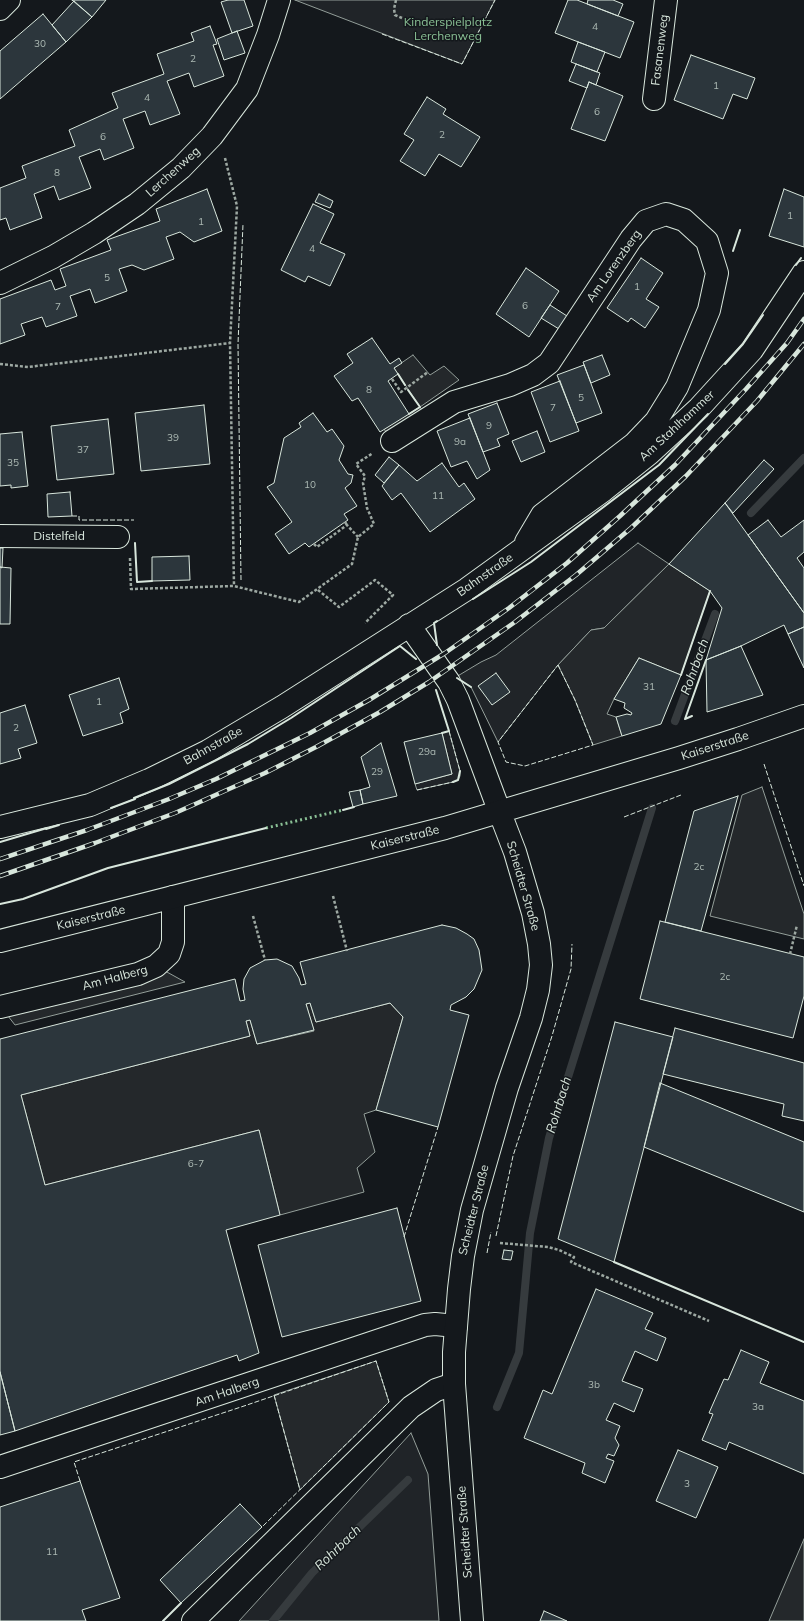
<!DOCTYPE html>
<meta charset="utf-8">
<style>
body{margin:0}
canvas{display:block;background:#14181c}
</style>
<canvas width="804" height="1621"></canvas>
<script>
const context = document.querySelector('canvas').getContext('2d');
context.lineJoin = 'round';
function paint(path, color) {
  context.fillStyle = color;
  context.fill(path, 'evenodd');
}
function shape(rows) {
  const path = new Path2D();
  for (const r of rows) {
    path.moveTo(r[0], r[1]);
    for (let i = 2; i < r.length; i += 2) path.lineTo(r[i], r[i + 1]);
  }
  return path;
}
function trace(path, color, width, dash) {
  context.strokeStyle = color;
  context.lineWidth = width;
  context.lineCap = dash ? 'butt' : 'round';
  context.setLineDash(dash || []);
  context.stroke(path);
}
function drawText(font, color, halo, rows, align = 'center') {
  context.font = font + ' Mulish,sans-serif';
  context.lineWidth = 3;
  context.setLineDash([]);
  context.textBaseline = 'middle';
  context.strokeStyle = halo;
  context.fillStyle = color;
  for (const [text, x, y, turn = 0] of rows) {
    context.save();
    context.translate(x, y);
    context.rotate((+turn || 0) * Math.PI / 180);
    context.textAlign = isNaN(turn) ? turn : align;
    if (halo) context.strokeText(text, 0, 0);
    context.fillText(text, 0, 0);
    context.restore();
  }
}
const green = shape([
 [295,0,495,0,462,64,295,0],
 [638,543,669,564,604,628,591,630,558,665,498,742,471,687,456,677,481,662,496,655,638,543],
 [449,731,460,771,460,776,458,780,453,782,417,790,415,784,452,774,442,733,449,731],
 [411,1433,428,1474,439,1621,239,1621,411,1433]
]);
paint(green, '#202428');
trace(green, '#939e99', 1);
const parking = shape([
 [413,355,430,375,444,366,459,380,420,407,428,418,392,441,384,429,420,407,394,368,413,355],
 [669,564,710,591,681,675,639,658,614,699,607,714,616,717,622,736,593,745,575,700,558,665,591,630,604,628,669,564],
 [762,787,804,914,804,939,710,916,742,795,762,787],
 [156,966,185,982,15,1025,1,1007,156,966],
 [310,1003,316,1022,390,1003,403,1017,376,1110,364,1114,375,1152,357,1168,364,1192,280,1215,259,1130,45,1185,21,1095,250,1036,246,1021,250,1020,257,1044,314,1031,306,1004,310,1003],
 [376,1361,389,1402,300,1490,274,1395,376,1361],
 [804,1539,804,1621,769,1621,804,1539]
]);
paint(parking, '#24282b');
trace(parking, '#939e99', 1);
trace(shape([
 [751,513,804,458],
 [675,721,715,614],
 [497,1407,519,1353,530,1233,549,1138,652,808],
 [273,1621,312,1573,408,1480]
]), '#363b3e', 8);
const building = shape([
 [72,0,106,0,92,17,72,0],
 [228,0,244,0,253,26,232,33,221,2,228,0],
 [568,0,577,0,634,22,620,58,555,33,568,0],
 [588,0,613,0,623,4,618,16,587,4,588,0],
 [74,1,92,17,66,42,52,25,74,1],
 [43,14,66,42,0,99,0,51,43,14],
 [210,26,217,44,213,45,224,76,194,87,189,73,167,81,180,114,150,125,145,111,123,119,134,148,104,160,100,149,79,157,91,188,59,200,54,186,34,194,42,218,10,230,6,218,0,220,0,188,26,178,22,166,75,146,69,130,118,108,112,93,164,74,157,54,194,41,191,33,210,26],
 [237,31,245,53,224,60,217,39,237,31],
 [578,42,605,52,597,72,571,62,578,42],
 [691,55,755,78,747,99,733,94,723,119,674,100,691,55],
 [576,64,600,73,596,85,589,82,587,88,569,81,576,64],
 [589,82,623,96,605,141,571,129,589,82],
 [427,97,446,109,443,114,480,137,461,167,439,154,425,176,400,161,414,140,404,134,427,97],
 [207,189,222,231,194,242,180,232,166,237,174,259,144,270,132,265,119,269,127,291,95,303,90,289,70,296,77,316,46,327,42,317,21,324,25,335,0,344,0,299,51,280,55,290,66,286,60,269,111,250,107,240,160,221,156,209,207,189],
 [784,189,804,197,804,247,769,236,784,189],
 [319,194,333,201,330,208,315,202,319,194],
 [313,204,334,214,320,243,345,254,330,286,308,276,305,282,281,270,313,204],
 [641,258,663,273,646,299,659,307,645,328,631,318,628,322,607,308,641,258],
 [526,268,559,291,529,337,496,314,526,268],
 [550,305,567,316,559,329,541,318,550,305],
 [372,338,390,364,399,358,402,363,394,368,398,374,388,381,409,414,380,432,358,398,352,401,334,376,353,363,347,354,372,338],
 [602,355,610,375,591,383,583,362,602,355],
 [584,365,602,413,576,423,557,375,584,365],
 [560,381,579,431,550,442,531,392,560,381],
 [497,403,509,434,497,439,500,446,483,452,468,414,497,403],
 [204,405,210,464,141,471,135,413,204,405],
 [313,413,327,432,332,429,344,446,339,460,348,474,353,475,351,483,345,488,357,506,344,514,348,520,345,522,309,547,305,543,289,554,275,534,292,522,267,487,274,483,284,438,301,427,299,423,313,413],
 [470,418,490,470,477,479,467,461,451,467,437,431,470,418],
 [108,419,114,474,57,480,51,426,108,419],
 [537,431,545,452,521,462,512,441,537,431],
 [22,432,28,486,11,488,11,485,0,486,0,434,22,432],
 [389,457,399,465,384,483,375,475,389,457],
 [764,460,774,469,733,513,725,503,764,460],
 [442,463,459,487,464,483,475,499,430,532,401,493,392,500,382,486,399,465,417,481,442,463],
 [70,492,72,516,48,517,47,494,70,492],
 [725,503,804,613,804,627,788,634,784,625,741,646,706,660,722,608,710,591,669,564,725,503],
 [768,520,781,537,804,520,804,552,797,558,804,568,804,613,748,535,768,520],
 [0,548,3,548,2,568,0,567,0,548],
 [189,556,190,580,152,581,152,557,189,556],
 [0,567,11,568,10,624,0,624,0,567],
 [804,627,804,668,788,634,804,627],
 [741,646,763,695,707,712,706,660,741,646],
 [639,658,681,675,661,724,622,736,616,717,627,714,631,715,632,713,624,708,625,703,614,699,639,658],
 [496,673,510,692,492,705,478,686,496,673],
 [119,678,129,709,120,713,123,723,83,736,69,695,119,678],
 [25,705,37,743,18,749,21,758,0,764,0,713,25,705],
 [442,733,452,774,415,784,404,742,442,733],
 [381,743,397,796,363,804,360,790,370,787,361,757,381,743],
 [360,790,363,804,353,807,349,792,360,790],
 [738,796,701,931,665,922,694,811,738,796],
 [660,921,804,957,804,996,793,1038,640,999,660,921],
 [442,925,456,928,467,934,474,939,479,950,482,970,474,989,466,997,451,1005,450,1010,469,1015,438,1127,376,1110,403,1017,390,1003,316,1022,310,1003,306,1004,314,1030,257,1044,250,1020,246,1021,250,1036,21,1095,45,1185,259,1130,280,1215,226,1230,259,1353,239,1361,237,1355,15,1431,0,1372,0,1039,235,979,240,1001,245,1000,243,989,244,979,250,968,265,960,277,959,292,966,299,978,301,985,306,984,300,962,442,925],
 [615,1022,673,1037,614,1262,558,1239,615,1022],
 [675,1028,804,1063,804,1121,782,1116,784,1104,663,1074,675,1028],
 [660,1083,804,1142,804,1212,644,1147,660,1083],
 [397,1208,421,1301,282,1337,258,1245,397,1208],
 [504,1250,513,1251,511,1260,502,1259,504,1250],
 [596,1289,653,1313,645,1329,666,1338,657,1361,635,1351,622,1381,643,1389,634,1412,614,1403,606,1420,620,1426,615,1438,619,1445,614,1456,608,1454,606,1458,614,1461,605,1483,582,1473,585,1463,524,1438,543,1390,552,1394,596,1289],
 [741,1350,769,1362,760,1383,804,1401,804,1474,729,1442,726,1450,702,1440,713,1414,709,1413,724,1379,728,1380,741,1350],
 [0,1372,15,1431,0,1435,0,1372],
 [678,1450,718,1467,696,1518,656,1501,678,1450],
 [80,1481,120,1598,82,1610,86,1621,0,1621,0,1507,80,1481],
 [240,1504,262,1527,181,1603,160,1580,240,1504],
 [544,1611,567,1621,540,1621,544,1611]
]);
paint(building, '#2c363c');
trace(building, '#d8e6dc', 1);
const minor = shape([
 [0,9,9,0],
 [654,99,666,0],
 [0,283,53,257,94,233,137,204,181,168,212,136,247,89,268,35,279,0],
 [392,441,454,402,510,385,533,375,549,363,631,239,646,221,666,214,684,220,707,241,717,273,709,310,677,387,656,421,634,444,542,515,526,542],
 [0,536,118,537],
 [409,625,449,682,458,700,500,813],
 [0,827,90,805,149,780,208,751,282,707,467,589,604,490,649,454,699,408,752,350,804,272],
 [0,1007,138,974,156,966,169,954,173,942,173,897],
 [0,1467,425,1325,435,1324,456,1326],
 [193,1621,411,1407,436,1390,454,1384]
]);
const major = shape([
 [0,941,445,828,679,758,738,739,804,716],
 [472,1621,454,1384,454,1352,459,1289,463,1256,472,1210,507,1088,531,1018,538,990,541,965,539,944,533,913,515,852,500,813]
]);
trace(minor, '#d8e6dc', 24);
trace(major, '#d8e6dc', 24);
trace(shape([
 [396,0,394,9,395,15,402,18],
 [225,158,237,206,230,343,234,586],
 [0,364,28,367,230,343],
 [392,379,401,392,428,372],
 [345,522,347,525],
 [314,544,317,547,347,525,358,537],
 [130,558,131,589,234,586,299,602,352,564,358,537,374,524,367,508,363,483,365,476,356,464,373,453],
 [318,590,339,607,375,580,393,595,365,623],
 [333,896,347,951],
 [253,916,265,960],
 [790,954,797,925],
 [500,1243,548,1247,559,1250,574,1257,571,1262,709,1321]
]), '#9da8a2', 2.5, [3, 2]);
trace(minor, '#14181c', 22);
trace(major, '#14181c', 22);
const rail = shape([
 [0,859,87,830,169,799,216,779,310,733,369,700,445,653,509,608,567,563,620,516,675,465,746,389,787,343,804,319],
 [0,876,95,843,175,813,265,773,316,747,380,712,429,682,515,622,576,575,631,528,686,476,757,401,804,344]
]);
trace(rail, '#d8e6dc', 4.5);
trace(rail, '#14181c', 3, [9]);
trace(shape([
 [266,828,343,810]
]), '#8ac095', 3, [2, 3]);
trace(shape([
 [382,34,462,64,495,0],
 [72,516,79,516,79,520,134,520],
 [241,580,238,344,243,224],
 [558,665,575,700,593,745,525,766,506,762,498,742,558,665],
 [449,731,460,771],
 [764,764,804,886],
 [417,790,453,782],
 [624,817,681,795],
 [496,1236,513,1156,552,1036,571,969,572,944],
 [404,1237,438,1127],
 [487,1253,491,1232],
 [274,1395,300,1490],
 [80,1481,74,1462,244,1406,376,1361,389,1402,262,1527]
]), '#d8e6dc', 1, [5, 2]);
trace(shape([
 [733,251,740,230],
 [796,265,801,258],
 [725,364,743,344,763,315],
 [398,374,405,385],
 [408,390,420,407,409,414],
 [135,543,137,582,152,581],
 [473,599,531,562,659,465,708,414],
 [437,645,434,623,437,621],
 [681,675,710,591],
 [457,678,471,687],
 [436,690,449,731,442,733],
 [692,716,685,719,706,660],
 [453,782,458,780,460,771],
 [134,798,169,784,248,744,291,718,400,646,416,659],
 [111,808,135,799],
 [343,810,354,807],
 [46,829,59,825],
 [0,842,47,828],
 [0,904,23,899,108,868,266,828],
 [614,1262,804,1342],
 [163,1621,181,1603]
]), '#d8e6dc', 2);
drawText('10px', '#adbab4', null, [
 ["4",595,27],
 ["30",40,44],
 ["2",193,59],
 ["1",716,86],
 ["4",147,98],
 ["6",597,112],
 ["2",442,135],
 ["6",103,137],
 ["8",57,173],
 ["1",790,216],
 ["1",201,222],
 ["4",312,249],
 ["5",107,278],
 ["1",637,287],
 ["6",525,306],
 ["7",58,307],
 ["8",369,390],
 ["5",581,398],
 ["7",553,408],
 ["9",489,426],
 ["39",173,438],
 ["9a",460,442],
 ["37",83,450],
 ["35",13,463],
 ["10",310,485],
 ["11",438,496],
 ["31",649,687],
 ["1",99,702],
 ["2",16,728],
 ["29a",427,752],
 ["29",377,772],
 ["2c",699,867],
 ["2c",725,977],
 ["6-7",196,1164],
 ["3b",594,1385],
 ["3a",758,1407],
 ["3",687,1484],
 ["11",52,1552]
]);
drawText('12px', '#8ac095', '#14181c', [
 ["Kinderspielplatz",448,22],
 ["Lerchenweg",448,36]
]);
drawText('12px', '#d8e6dc', '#14181c', [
 ["Fasanenweg",660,50,-83],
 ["Lerchenweg",173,172,-42],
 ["Am Lorenzberg",614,266,-55],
 ["Am Stahlhammer",677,426,-43],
 ["Distelfeld",59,536],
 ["Bahnstraße",485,575,-35],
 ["Bahnstraße",213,746,-29],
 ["Kaiserstraße",715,746,-18],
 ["Kaiserstraße",405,838,-14],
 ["Scheidter Straße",523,886,74],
 ["Kaiserstraße",91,918,-14],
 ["Am Halberg",115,978,-15],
 ["Scheidter Straße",474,1210,-76],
 ["Am Halberg",227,1392,-19],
 ["Scheidter Straße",465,1532,-94]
]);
drawText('italic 13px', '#d8e6dc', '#14181c', [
 ["Rohrbach",695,667,-70],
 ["Rohrbach",559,1105,-73],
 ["Rohrbach",338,1548,-44]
]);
</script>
